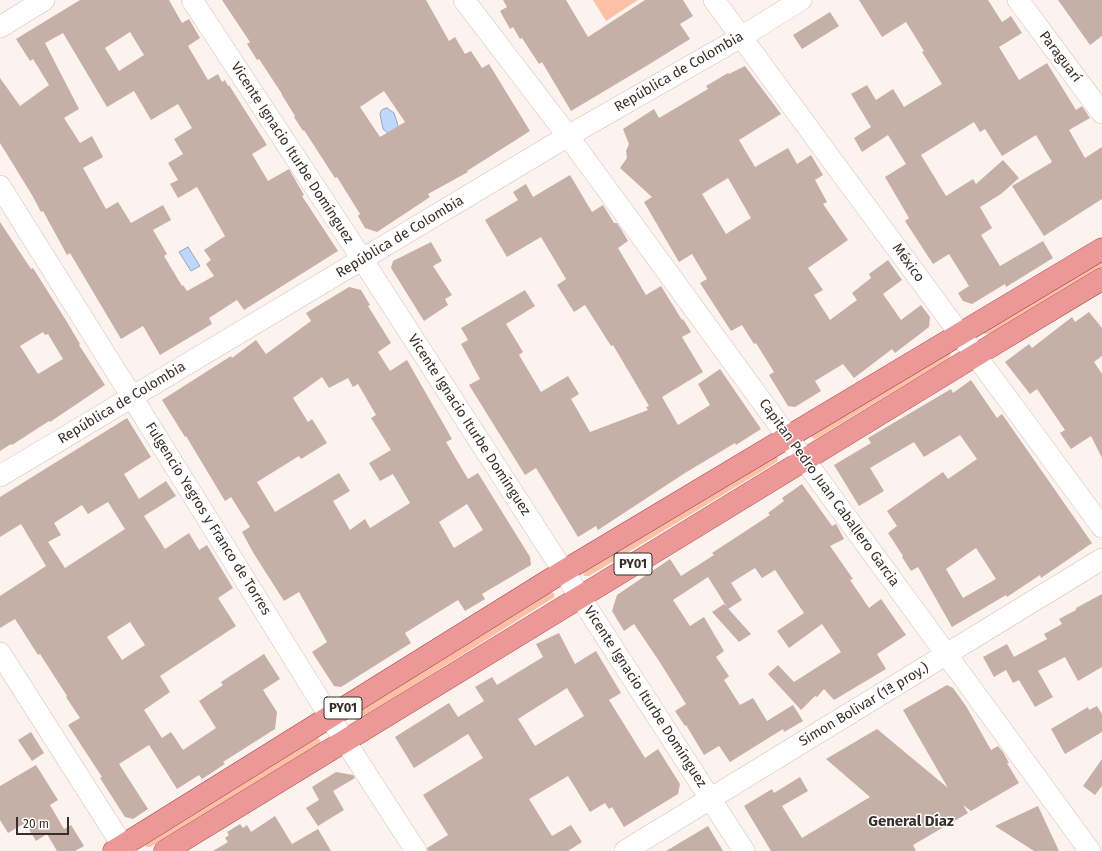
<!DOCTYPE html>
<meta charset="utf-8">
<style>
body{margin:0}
#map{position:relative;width:1102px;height:851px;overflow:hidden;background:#fcf2ee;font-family:"Fira Sans",sans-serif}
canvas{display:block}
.scale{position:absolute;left:16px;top:817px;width:53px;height:18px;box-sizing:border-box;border:2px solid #382f2b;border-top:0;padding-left:5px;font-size:12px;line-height:14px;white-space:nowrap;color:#382f2b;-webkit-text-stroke:3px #fff;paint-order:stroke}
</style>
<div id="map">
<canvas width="1102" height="851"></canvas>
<div class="scale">20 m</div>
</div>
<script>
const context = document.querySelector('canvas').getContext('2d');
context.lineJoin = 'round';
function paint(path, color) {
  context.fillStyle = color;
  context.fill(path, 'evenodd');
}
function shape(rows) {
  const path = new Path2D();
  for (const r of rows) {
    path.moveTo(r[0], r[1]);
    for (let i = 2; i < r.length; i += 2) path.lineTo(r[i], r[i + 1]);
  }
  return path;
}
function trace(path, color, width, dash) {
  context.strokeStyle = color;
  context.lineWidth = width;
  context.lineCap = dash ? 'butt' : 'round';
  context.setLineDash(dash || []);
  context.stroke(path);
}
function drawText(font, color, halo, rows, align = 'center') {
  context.font = font + ' "Fira Sans",sans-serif';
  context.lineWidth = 3;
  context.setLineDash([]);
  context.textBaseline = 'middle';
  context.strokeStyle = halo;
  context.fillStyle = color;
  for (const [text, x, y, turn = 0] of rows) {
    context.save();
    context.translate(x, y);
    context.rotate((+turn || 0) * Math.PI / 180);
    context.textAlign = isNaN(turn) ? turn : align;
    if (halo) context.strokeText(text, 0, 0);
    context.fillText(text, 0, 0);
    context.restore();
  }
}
paint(shape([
 [593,0,638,0,606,21],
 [1102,258,1102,267,989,334,985,334,983,332],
 [947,352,951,354,949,358,817,438,814,439,811,436],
 [777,456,778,458,777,462,589,576,584,576,583,572,585,570],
 [549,592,554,593,554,597,553,598,358,720,354,720,353,716,355,714],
 [317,738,321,741,318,745,150,847,146,847,145,843]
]), '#fdc0a7');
const water = shape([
 [387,108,394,113,398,125,397,130,389,134,383,129,380,114,381,111,383,109,387,108],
 [188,247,200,266,191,271,179,252,188,247]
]);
paint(water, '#bfd6fd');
trace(water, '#96a4be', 1);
paint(shape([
 [80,0,169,0,182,23,189,19,200,38,188,46,208,80,218,74,222,82,225,80,228,86,229,85,267,145,252,154,268,181,289,169,304,195,302,196,338,251,244,310,237,300,209,318,212,324,160,355,143,326,121,339,70,253,67,255,43,211,41,212,32,195,0,143,0,78,20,106,49,85,33,59,30,61,16,39],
 [130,32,144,55,119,71,105,48],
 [63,33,107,107,134,91,151,120,178,104,192,128,174,139,183,154,168,163,178,180,170,184,178,198,197,187,225,236,204,250,211,260,206,264,214,276,187,291,183,285,182,286,164,256,167,254,153,230,171,220,163,205,131,223,118,202,106,209,83,168,103,157,92,136,80,143,64,118,79,109,45,43],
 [222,0,426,0,449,41,455,37,465,54,471,51,482,68,489,64,530,131,467,171,468,172,428,194,430,197,377,232,365,228,358,216,360,214,337,177,335,178,304,130,303,131,294,117,295,116,282,95,282,94,259,59,257,60,247,44,250,42],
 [384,91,405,122,380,137,360,107],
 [503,0,566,0,588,37,645,0,683,0,693,16,680,24,690,39,648,65,571,111,542,62,539,64,522,38,520,39,513,27,510,29,500,11,507,7],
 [859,0,988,0,1002,22,1011,16,1022,33,999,47,1019,80,1047,63,1076,110,1082,106,1090,118,1069,130,1085,158,1102,147,1102,199,1044,236,1012,186,1052,162,1036,135,1002,156,985,129,980,132,974,122,921,155,946,196,973,179,976,184,1003,160,1019,178,1001,194,980,207,992,228,981,235,1000,266,1043,241,1053,258,1006,287,1005,284,972,304,963,301,958,293,969,286,949,254,933,264,905,221,909,218,885,177,906,164,888,135,862,152,854,138,871,127,851,94,867,85,876,100,893,89,904,107,942,84,922,52,924,51,906,22,882,37],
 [1058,0,1102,0,1102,36,1090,45],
 [830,12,839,26,802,49,793,35],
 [745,66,781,114,739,140,755,167,788,148,797,164,811,155,823,175,815,180,827,202,823,204,848,240,808,268,823,290,814,295,830,320,857,300,852,293,871,278,869,274,888,260,902,280,883,294,901,320,921,305,930,317,929,327,895,353,892,349,854,378,843,364,815,381,821,391,795,407,788,406,769,375,774,372,756,343,754,344,742,325,731,331,700,283,707,279,692,254,679,262,644,202,652,197,620,168,627,158,626,151,629,144,623,129,654,109,659,118,708,89,706,86,728,73,729,74],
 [728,178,751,218,726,234,702,194],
 [570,175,592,212,603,205,614,223,617,223,621,229,628,241,618,248,646,295,661,286,682,320,683,319,691,332,682,337,703,372,662,397,678,425,710,405,698,384,720,369,761,429,736,445,735,443,685,473,598,530,596,526,578,537,536,468,525,475,469,385,480,379,461,344,468,340,461,328,525,290,535,306,506,324,523,352,519,355,541,392,568,376,579,394,571,399,590,432,648,410,646,407,649,406,613,345,611,346,585,305,574,312,557,285,566,279,541,237,507,257,485,220,518,200,513,192,526,184,533,197],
 [0,222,31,269,33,268,67,322,80,344,79,345,105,385,50,422,49,421,12,445,11,444,0,451],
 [43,332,45,335,48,334,63,359,38,374,20,346],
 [431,242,442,261,433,266,452,295,445,299,448,305,424,321,391,268,393,261],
 [349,287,361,290,370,305,368,306,391,343,378,352,390,371,407,360,452,439,446,442,468,479,478,473,530,557,531,565,482,594,485,599,465,611,458,600,405,633,411,643,341,687,334,686,312,652,327,642,299,592,284,601,254,554,242,532,250,527,231,497,225,501,186,436,185,437,162,400,231,356,232,358,256,340,266,354,311,321,306,313],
 [322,377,329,388,348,378,353,387,358,384,376,415,371,418,391,450,369,463,380,481,393,474,410,503,370,528,365,519,350,530,333,501,350,491,339,473,275,512,257,482,299,456,301,459,327,443,312,419,308,422,293,398],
 [467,504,483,530,454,548,439,522],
 [1089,312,1102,328,1102,356,1094,362,1102,374,1102,458,1091,436,1071,449,1060,433,1065,430,1037,389,1030,394,1005,362,1029,344,1032,348,1072,317,1075,322],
 [971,380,997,418,1002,414,1092,543,1041,578,1040,575,1007,597,1006,595,952,627,918,567,911,571,902,557,903,556,888,533,897,526,887,511,943,472,948,479,977,459,960,435,924,457,914,442,870,468,884,491,859,506,834,465,871,443,868,438,951,389,953,393],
 [976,548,996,579,963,598,946,569],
 [127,418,151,457,124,474,139,499,166,481,176,496,144,516,165,549,189,533,199,550,207,545,233,588,218,598,236,626,160,676,170,692,144,710,162,738,171,732,183,750,216,728,199,701,223,685,221,682,264,654,280,679,263,690,277,712,275,729,223,762,225,764,202,779,199,775,177,789,149,745,119,764,148,809,133,819,125,817,100,778,102,777,68,725,80,718,66,697,67,696,40,654,38,655,15,619,0,628,0,596,46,566,21,524,0,537,0,497],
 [108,502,125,529,65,568,48,542,61,535,54,523,82,505,88,514],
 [130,622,145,645,122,660,107,637],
 [802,484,832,526,836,524,844,539,830,546,853,579,850,580,869,608,881,599,906,635,877,654,886,669,834,700,824,689,817,697,815,696,801,710,768,674,778,665,794,682,841,652,822,624,789,648,777,631,804,613,775,570,762,578,755,568,731,583,742,600,728,609,708,577,673,600,690,626,704,617,724,651,716,657,729,676,724,680,740,705,753,698,767,721,793,705,803,721,784,732,783,729,730,762,719,746,704,755,686,725,685,726,675,711,686,704,659,661,634,624,624,631,612,611,617,595,670,559,681,576,714,555,712,553,770,515,768,513,784,501,782,498],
 [1102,594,1102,667,1078,681,1065,657,1038,671,1053,697,1035,707,1019,680,1013,683,1006,670,994,677,983,657,1007,644,1014,657,1047,639,1044,634,1062,624,1059,619,1076,610,1076,608],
 [724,604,751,634,739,642,712,612],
 [559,633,575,664,596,651,621,693,609,700,645,758,658,749,680,784,678,794,624,827,612,807,609,809,605,803,590,812,568,776,529,799,552,836,571,825,582,842,568,851,428,851,427,848,448,835,423,795,483,758,468,734,414,768,395,737,449,703,458,717,484,701,475,687,492,677,497,685,543,657,536,644],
 [567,688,584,716,535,746,518,719],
 [947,685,953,688,966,706,991,750,998,746,1003,752,1009,763,1007,763,1019,783,971,811,963,805,968,813,913,845,916,851,771,851,744,806,772,789,774,793,800,777,808,791,782,806,802,838,870,797,826,759,877,729,948,788,903,710],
 [1097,706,1102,714,1102,732,1065,754,1051,729,1088,707,1089,710],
 [31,732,44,753,32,761,18,740],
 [1102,759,1102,786,1095,795,1083,786],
 [36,765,58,800,50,805,64,829,71,825,84,846,75,851,57,851,47,834,36,841,25,823,8,833,0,820,0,786],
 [336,772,353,775,355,778,333,791,344,810,318,826,306,808,319,800,312,787],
 [1038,806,1059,851,1034,851,995,826],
 [275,816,292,844,318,829,331,851,213,851,228,842,225,838,229,835,227,832,240,824,243,828,247,825,251,832],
 [708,826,723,851,666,851]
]), '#c6afa6');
const street = shape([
 [192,0,362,259,744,851],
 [464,0,568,136,1090,851],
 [714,0,1102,527],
 [1018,0,1102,113],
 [0,27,44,0],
 [0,186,132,397,338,730,416,851],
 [0,476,568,136,741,37,801,0],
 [0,653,126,851],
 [625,851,1102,559]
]);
const primary = shape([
 [114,851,564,571,1102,249],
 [165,851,976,355,1102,279]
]);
trace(street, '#d7bfb6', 22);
trace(primary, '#a54645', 23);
trace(street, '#fff', 21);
trace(primary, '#ec9798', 22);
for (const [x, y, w] of [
 [633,564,38],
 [343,708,38]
]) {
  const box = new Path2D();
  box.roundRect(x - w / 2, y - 11, w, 22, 3);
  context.fillStyle = '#fff';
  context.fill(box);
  trace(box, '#382f2b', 1);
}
drawText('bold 13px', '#382f2b', null, [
 ["PY01",633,564],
 ["PY01",343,708]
]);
drawText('14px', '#382f2b', '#fff', [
 ["Paraguarí",1060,57,53],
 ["República de Colombia",679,72,-30],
 ["Vicente Ignacio Iturbe Domínguez",292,153,57],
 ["República de Colombia",400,237,-31],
 ["México",908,263,54],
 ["República de Colombia",122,403,-31],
 ["Vicente Ignacio Iturbe Domínguez",469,425,57],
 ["Capitan Pedro Juan Caballero Garcia",829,493,54],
 ["Fulgencio Yegros y Franco de Torres",208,519,58],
 ["Vicente Ignacio Iturbe Domínguez",645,697,57],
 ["Simon Bolivar (1ª proy.)",864,705,-31]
]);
drawText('bold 15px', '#382f2b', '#fff', [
 ["General Díaz",911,822]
]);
</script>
